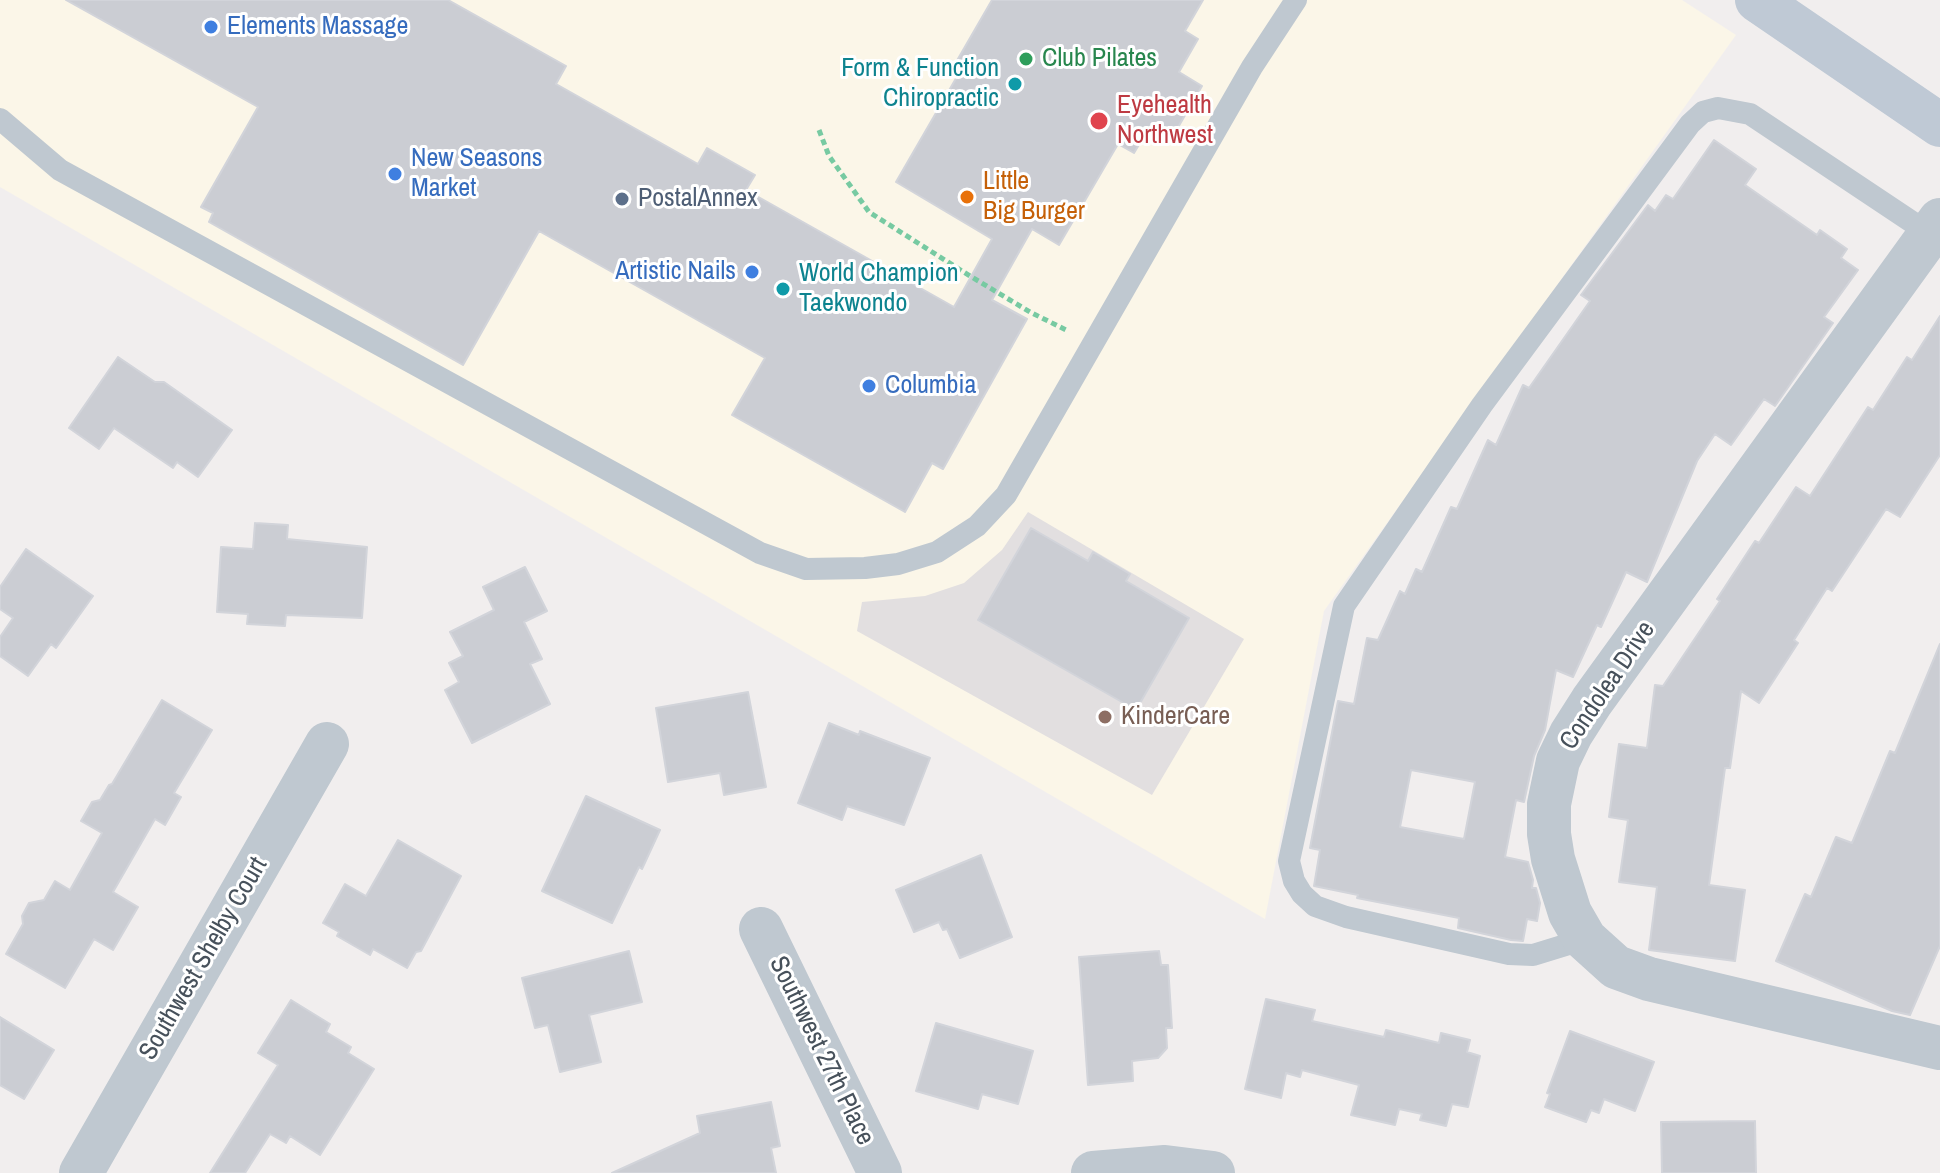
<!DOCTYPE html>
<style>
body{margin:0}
canvas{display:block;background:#f1eeee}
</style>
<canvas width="1940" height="1173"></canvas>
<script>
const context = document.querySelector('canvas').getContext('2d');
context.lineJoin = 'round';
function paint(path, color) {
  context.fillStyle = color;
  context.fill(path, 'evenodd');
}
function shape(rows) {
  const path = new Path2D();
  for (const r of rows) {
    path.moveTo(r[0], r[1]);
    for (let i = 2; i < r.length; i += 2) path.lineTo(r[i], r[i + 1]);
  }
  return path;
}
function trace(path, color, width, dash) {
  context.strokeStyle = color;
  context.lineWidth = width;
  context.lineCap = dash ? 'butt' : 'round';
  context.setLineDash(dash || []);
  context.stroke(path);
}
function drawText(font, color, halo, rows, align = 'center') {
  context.font = font + ' "Archivo Narrow",sans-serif';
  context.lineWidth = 6;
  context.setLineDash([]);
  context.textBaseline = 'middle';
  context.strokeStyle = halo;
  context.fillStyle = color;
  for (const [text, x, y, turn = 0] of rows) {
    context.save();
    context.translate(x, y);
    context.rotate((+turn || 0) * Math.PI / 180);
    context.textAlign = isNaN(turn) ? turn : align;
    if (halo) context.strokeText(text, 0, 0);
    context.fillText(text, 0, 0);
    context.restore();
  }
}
paint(shape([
 [0,0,1682,0,1736,35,1324,611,1265,919,0,187]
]), '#fbf6e8');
paint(shape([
 [1028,512,1244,639,1152,795,857,631,862,602,925,596,964,583,1002,550]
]), '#e2dfe0');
const building = shape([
 [66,0,448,0,566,66,556,84,698,164,707,148,755,175,746,190,954,307,992,239,896,182,962,68,955,64,992,0,1203,0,1185,31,1198,39,1179,72,1202,86,1173,136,1152,123,1134,153,1118,144,1059,245,1032,229,992,300,1027,319,943,469,932,463,905,512,732,415,765,358,539,231,463,365,209,222,213,213,201,207,258,107,66,0],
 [1714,140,1756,169,1745,185,1817,235,1820,230,1847,249,1841,258,1858,270,1824,317,1833,323,1775,406,1764,399,1731,445,1715,434,1697,461,1647,582,1626,572,1601,627,1597,625,1573,677,1556,670,1545,730,1534,756,1524,802,1516,800,1505,857,1528,862,1533,880,1532,888,1536,888,1540,903,1537,921,1527,919,1523,941,1511,940,1458,928,1459,918,1357,898,1358,895,1314,886,1320,850,1310,848,1338,701,1354,704,1367,638,1378,640,1400,591,1405,594,1416,569,1422,572,1451,507,1457,509,1488,440,1496,445,1523,385,1529,388,1590,301,1581,295,1648,205,1655,211,1666,195,1673,199,1714,140],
 [1411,770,1475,782,1464,839,1400,827,1411,770],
 [1940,316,1940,455,1900,517,1886,509,1832,591,1827,588,1794,640,1798,643,1759,703,1741,691,1730,768,1725,768,1709,885,1745,890,1735,961,1649,950,1657,887,1619,882,1628,820,1609,817,1619,744,1647,748,1655,685,1663,686,1720,601,1717,599,1755,541,1759,543,1796,487,1810,496,1868,407,1873,410,1907,357,1912,360,1940,316],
 [118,357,155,382,164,382,232,430,198,477,177,462,173,468,114,428,99,449,69,428,118,357],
 [255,523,288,525,287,539,367,547,362,618,286,615,285,626,247,624,248,614,217,612,221,547,253,549,255,523],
 [1031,528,1088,561,1093,552,1130,574,1126,581,1189,618,1136,710,978,620,1031,528],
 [26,549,93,596,56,648,51,644,28,676,0,656,0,637,13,618,0,609,0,587,26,549],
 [525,567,547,611,524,622,542,659,530,664,550,704,472,743,445,690,459,682,449,663,463,656,450,632,494,610,483,587,525,567],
 [1940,644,1940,946,1910,1015,1892,1011,1776,961,1805,894,1811,897,1836,837,1852,843,1890,751,1895,753,1940,644],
 [748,692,766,787,724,795,720,773,668,782,656,708,748,692],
 [162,700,212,730,174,793,181,797,165,825,155,819,113,892,138,907,113,950,94,939,65,988,6,954,23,924,22,916,29,903,44,900,55,881,70,890,102,833,81,821,92,802,100,800,109,785,112,784,162,700],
 [829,723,859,735,860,731,930,758,904,825,847,806,842,820,798,803,829,723],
 [586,796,660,830,642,869,639,867,612,923,542,891,586,796],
 [398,840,461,876,421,951,416,952,407,968,373,949,370,955,337,936,339,932,323,923,345,884,366,896,398,840],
 [981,855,1012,937,960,958,947,929,943,930,939,922,914,932,896,890,981,855],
 [629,951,642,1002,589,1015,601,1062,560,1072,548,1025,535,1028,522,978,629,951],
 [1159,951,1161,965,1168,965,1172,1028,1166,1028,1167,1048,1158,1058,1132,1061,1133,1081,1088,1085,1079,957,1159,951],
 [1266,999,1315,1010,1312,1021,1384,1037,1386,1030,1439,1043,1441,1033,1470,1040,1467,1052,1480,1056,1468,1107,1452,1104,1446,1126,1420,1120,1422,1114,1399,1109,1395,1125,1351,1115,1359,1085,1302,1070,1300,1077,1286,1073,1281,1098,1245,1089,1266,999],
 [291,1000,330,1024,326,1032,351,1047,348,1053,374,1069,320,1155,290,1136,286,1143,270,1134,245,1173,210,1173,278,1065,258,1053,291,1000],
 [0,1017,54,1050,24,1099,0,1085,0,1017],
 [936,1023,1033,1051,1018,1104,982,1094,978,1109,916,1091,936,1023],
 [1570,1031,1654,1062,1635,1111,1604,1099,1599,1113,1591,1110,1586,1122,1545,1107,1550,1094,1547,1093,1570,1031],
 [771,1102,780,1146,771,1148,776,1173,612,1173,700,1133,697,1116,771,1102],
 [1755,1121,1756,1173,1662,1173,1661,1122,1755,1121]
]);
paint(building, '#cbcdd3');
trace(building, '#d2d4da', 2);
trace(shape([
 [819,130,829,156,869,212,970,276,1030,312,1068,331]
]), '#77caa2', 5, [6, 4]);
trace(shape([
 [0,119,60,170,760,553,806,569,865,568,898,564,937,552,977,526,1006,495,1252,67,1296,0],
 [1585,939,1533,955,1509,954,1346,917,1315,906,1302,894,1294,881,1289,861,1344,606,1482,405,1690,124,1703,112,1718,108,1750,114,1930,234]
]), '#bfc8d0', 22);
trace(shape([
 [1940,220,1592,701,1571,734,1558,761,1549,804,1549,834,1553,859,1570,913,1585,939,1616,967,1649,979,1940,1048],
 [761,929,880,1173],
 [81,1173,327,744],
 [1093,1173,1165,1167,1213,1173]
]), '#bfc8d0', 44);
trace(shape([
 [1757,0,1940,125]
]), '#bfc9d5', 44);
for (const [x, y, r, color] of [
 [211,27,8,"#3f7fe0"],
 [1026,59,8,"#2e9e5b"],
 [1015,84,8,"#0f9aa8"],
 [1099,121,10,"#e0444e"],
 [395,174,8,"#3f7fe0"],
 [967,197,8,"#e8710a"],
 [622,199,8,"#5c6f8a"],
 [752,272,8,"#3f7fe0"],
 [783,289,8,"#0f9aa8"],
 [869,386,8,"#3f7fe0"],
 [1105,717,8,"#8d6e63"]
]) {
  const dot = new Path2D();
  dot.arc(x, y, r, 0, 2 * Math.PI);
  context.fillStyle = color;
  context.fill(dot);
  trace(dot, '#fff', 3);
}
drawText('26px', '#366cbe', '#fff', [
 ["Elements Massage",227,27],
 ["New Seasons",411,159],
 ["Market",411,189],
 ["Artistic Nails",736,272,"right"],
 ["Columbia",885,386]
], 'left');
drawText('26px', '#27864d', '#fff', [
 ["Club Pilates",1042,59]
], 'left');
drawText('26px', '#0d838f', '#fff', [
 ["Form & Function",999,69],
 ["Chiropractic",999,99],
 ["World Champion",799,274,"left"],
 ["Taekwondo",799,304,"left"]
], 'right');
drawText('26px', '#be3a42', '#fff', [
 ["Eyehealth",1117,106],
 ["Northwest",1117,136]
], 'left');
drawText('26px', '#c56008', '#fff', [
 ["Little",983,182],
 ["Big Burger",983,212]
], 'left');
drawText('26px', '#4e5e75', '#fff', [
 ["PostalAnnex",638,199]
], 'left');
drawText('26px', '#47515b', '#fff', [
 ["Condolea Drive",1608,686,-56],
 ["Southwest Shelby Court",204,959,-60],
 ["Southwest 27th Place",821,1051,64]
]);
drawText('26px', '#785e54', '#fff', [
 ["KinderCare",1121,717]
], 'left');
</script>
